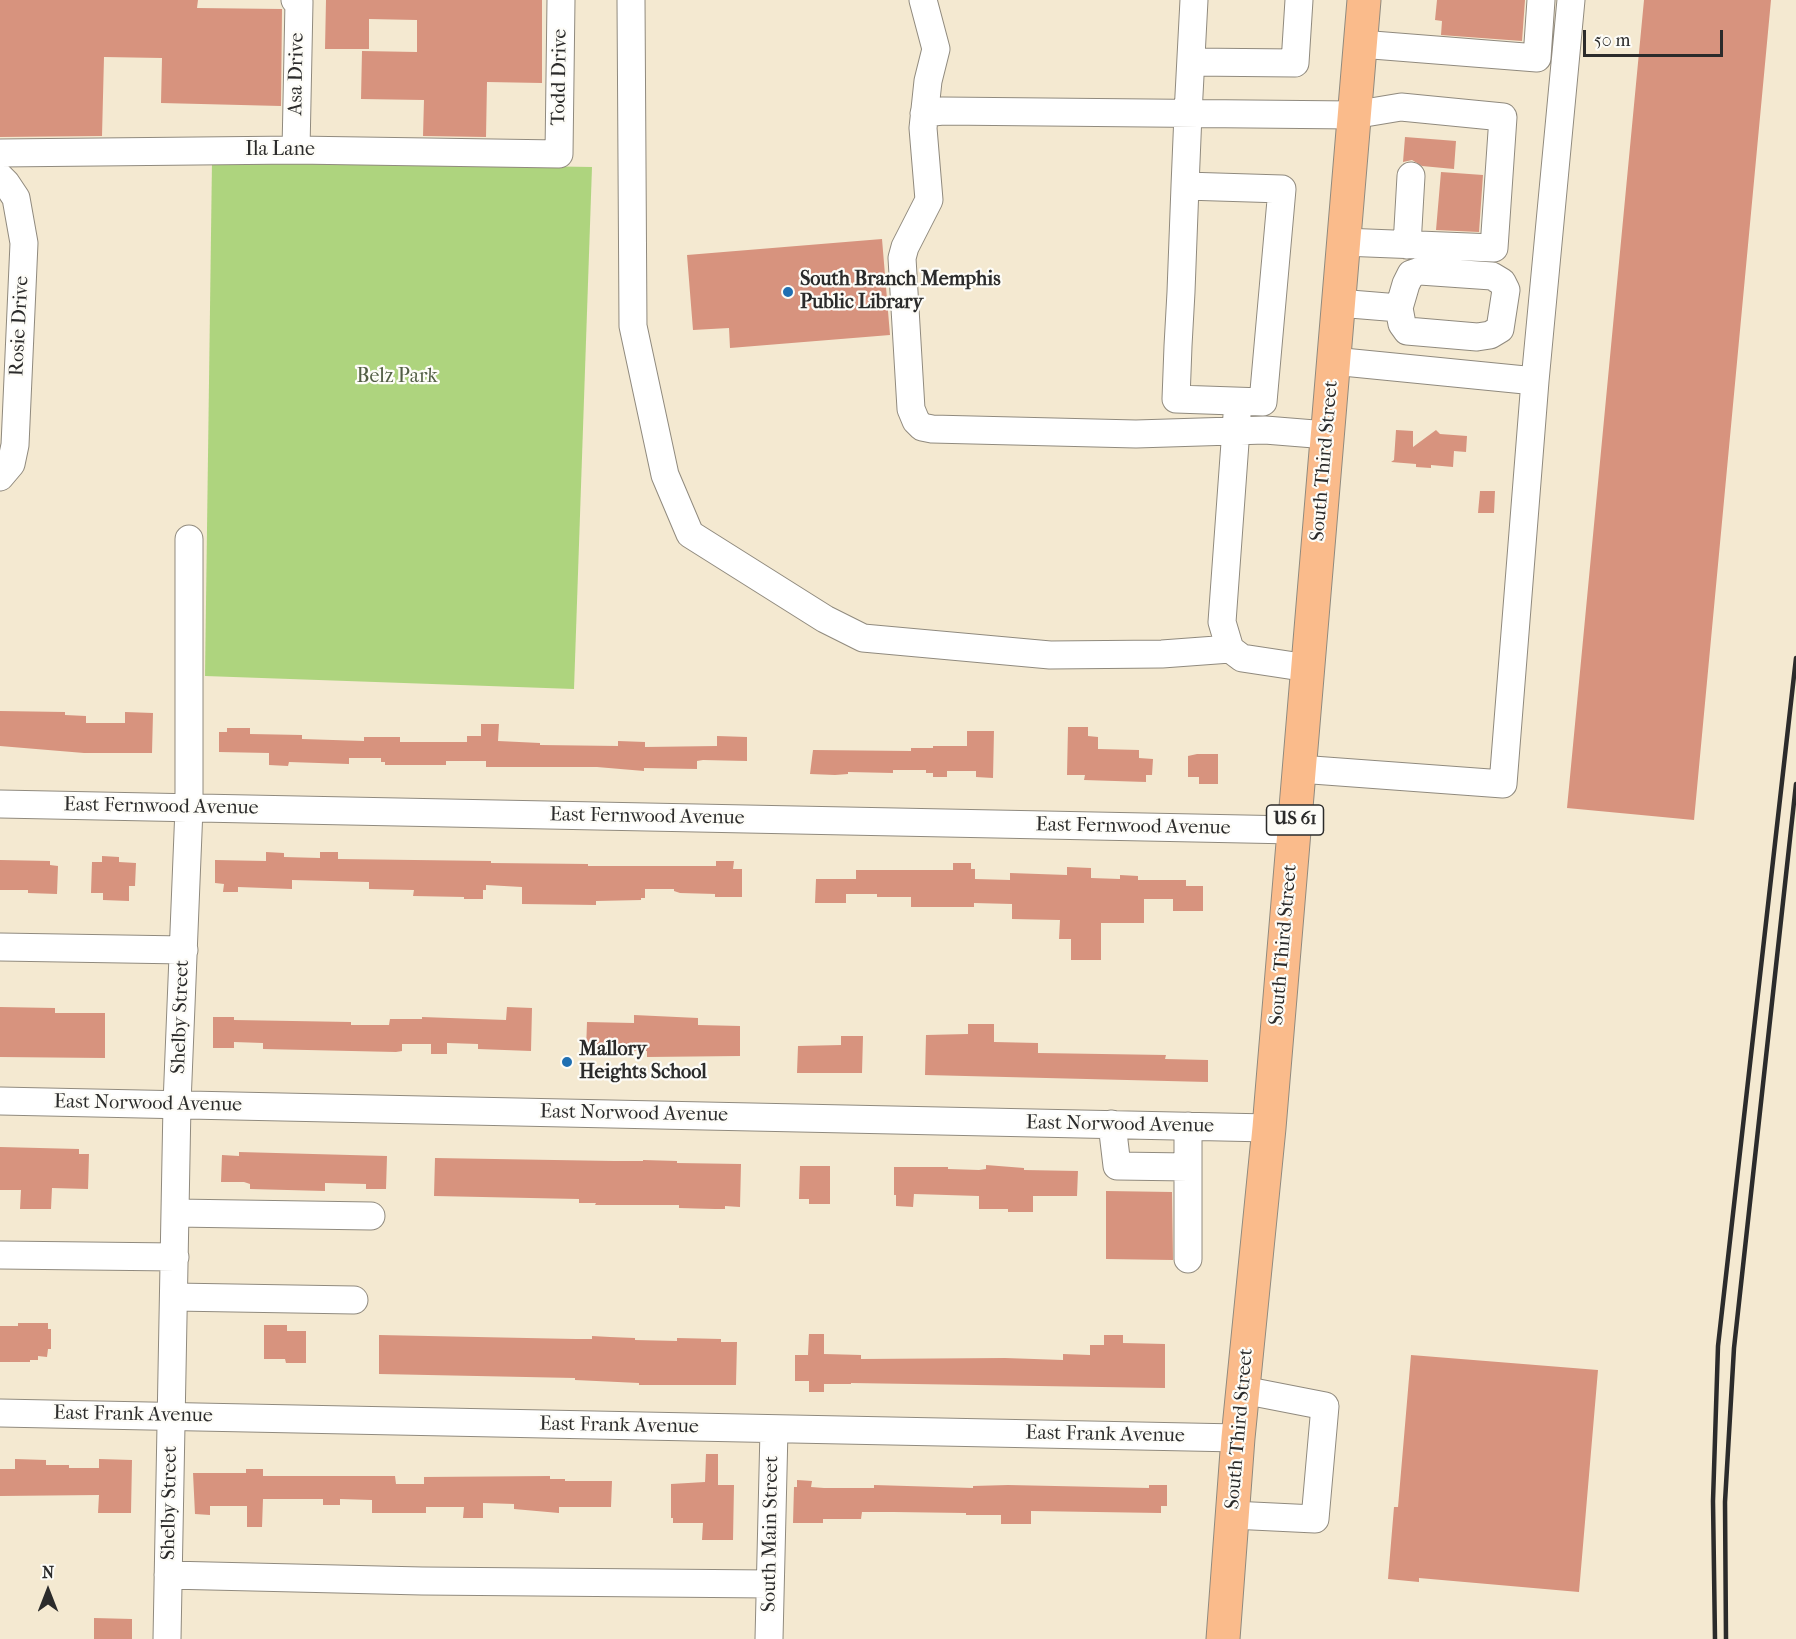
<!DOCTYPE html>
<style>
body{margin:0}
#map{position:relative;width:1796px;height:1639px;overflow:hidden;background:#f4e9d1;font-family:"IM FELL French Canon",serif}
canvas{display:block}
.north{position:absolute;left:18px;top:1561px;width:60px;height:60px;-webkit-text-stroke:4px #fdfcf7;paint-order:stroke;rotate:0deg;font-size:16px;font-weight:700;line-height:24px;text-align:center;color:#2b2b2b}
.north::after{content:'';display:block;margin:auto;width:21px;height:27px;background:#2b2b2b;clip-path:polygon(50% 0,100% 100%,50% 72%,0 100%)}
.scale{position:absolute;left:1583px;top:30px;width:140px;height:27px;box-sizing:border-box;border:3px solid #2b2b2b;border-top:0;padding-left:8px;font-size:18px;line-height:21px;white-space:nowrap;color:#2b2b2b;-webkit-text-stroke:4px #fdfcf7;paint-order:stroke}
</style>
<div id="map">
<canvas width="1796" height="1639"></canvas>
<div class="north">N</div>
<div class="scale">50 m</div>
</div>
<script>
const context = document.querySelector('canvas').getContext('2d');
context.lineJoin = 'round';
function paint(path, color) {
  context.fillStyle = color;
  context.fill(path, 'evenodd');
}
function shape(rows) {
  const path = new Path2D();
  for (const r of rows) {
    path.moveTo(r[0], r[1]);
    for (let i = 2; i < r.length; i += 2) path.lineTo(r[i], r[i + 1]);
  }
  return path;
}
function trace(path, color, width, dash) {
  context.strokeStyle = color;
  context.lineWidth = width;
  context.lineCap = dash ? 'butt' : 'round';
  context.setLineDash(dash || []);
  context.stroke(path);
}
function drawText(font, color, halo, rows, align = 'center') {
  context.font = font + ' "IM FELL French Canon",serif';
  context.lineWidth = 4.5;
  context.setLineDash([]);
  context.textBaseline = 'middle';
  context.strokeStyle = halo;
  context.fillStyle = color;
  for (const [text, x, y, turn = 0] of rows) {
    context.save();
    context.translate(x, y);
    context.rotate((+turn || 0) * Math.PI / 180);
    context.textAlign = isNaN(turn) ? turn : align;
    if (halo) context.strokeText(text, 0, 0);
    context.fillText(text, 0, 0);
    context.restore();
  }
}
paint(shape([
 [212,161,592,167,574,689,205,676]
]), '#aed47e');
paint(shape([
 [0,0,198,0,197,8,282,9,281,106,161,103,162,58,104,57,102,136,0,137],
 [326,0,542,0,542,83,487,82,486,137,423,136,424,100,361,99,362,51,417,52,417,20,369,19,369,49,325,49],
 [1437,0,1525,0,1522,41,1441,35,1442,21,1435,20],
 [1644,0,1771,0,1694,820,1567,808],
 [1405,137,1456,141,1454,169,1422,166,1412,160,1403,162],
 [1441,172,1483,175,1479,232,1436,230],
 [882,239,890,335,730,348,729,328,693,330,687,255],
 [1396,430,1413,431,1413,447,1436,430,1440,434,1467,436,1466,452,1454,451,1453,467,1431,465,1431,468,1416,467,1416,464,1391,462,1394,460],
 [1480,491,1495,491,1494,513,1478,513],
 [0,711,65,712,65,715,86,716,86,723,125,723,125,712,153,713,152,753,84,753,0,746],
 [481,724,499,724,498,741,540,743,540,745,618,746,618,741,645,742,645,747,717,746,717,736,747,737,747,761,703,760,697,761,697,769,644,768,644,771,597,767,486,767,486,761,446,761,446,765,385,765,385,762,381,762,381,758,349,758,349,764,289,762,288,766,269,765,269,753,219,752,219,732,227,732,227,728,250,728,250,734,302,735,302,739,364,741,364,737,400,737,400,742,467,742,467,736,481,736],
 [1068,727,1088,727,1088,736,1098,737,1098,749,1139,750,1139,758,1153,759,1152,775,1146,775,1146,782,1084,780,1085,775,1067,775],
 [967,731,994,731,993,778,976,777,976,771,947,771,947,777,933,777,933,773,926,773,926,770,893,770,893,773,848,772,848,774,835,775,810,774,813,750,911,751,911,748,933,748,933,746,967,746],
 [1197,754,1218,754,1218,784,1199,784,1199,777,1188,777,1188,756],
 [266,852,284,853,284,857,320,858,320,852,338,852,338,859,491,861,491,863,588,864,588,866,716,866,716,861,734,861,733,869,742,869,742,897,715,897,715,894,680,893,674,891,674,889,645,889,645,898,641,898,641,900,596,901,596,905,522,904,522,887,486,885,486,890,483,890,483,899,464,899,464,897,413,896,414,890,369,889,369,882,292,880,292,889,238,887,238,892,223,892,224,884,215,883,215,860,266,861],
 [102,856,119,857,119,862,136,863,135,886,129,886,129,901,103,900,103,893,91,893,92,862,102,862],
 [0,860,50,861,50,865,58,866,57,894,28,893,28,890,0,890],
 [953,863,971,863,971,869,975,869,975,879,1010,880,1010,873,1067,875,1067,867,1091,868,1091,878,1120,879,1120,875,1138,876,1138,880,1186,880,1186,886,1203,886,1203,911,1173,911,1173,899,1144,899,1144,923,1101,923,1101,960,1071,960,1071,939,1059,939,1060,920,1012,919,1012,904,974,903,974,907,911,907,911,897,877,897,877,894,846,894,846,903,815,903,816,879,856,879,856,870,953,870],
 [0,1007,55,1008,55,1013,105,1013,105,1058,0,1057],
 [507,1007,532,1008,531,1051,478,1049,478,1044,447,1043,447,1054,431,1054,431,1044,402,1044,402,1051,396,1052,263,1049,263,1043,234,1042,234,1048,213,1048,213,1017,234,1017,234,1020,351,1022,351,1025,389,1025,390,1019,422,1019,422,1017,506,1020],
 [634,1015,698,1018,698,1025,740,1026,740,1056,647,1057,647,1051,613,1051,613,1055,595,1055,595,1051,586,1051,587,1022,634,1023],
 [968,1024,994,1024,994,1042,1038,1043,1038,1053,1166,1055,1165,1059,1208,1060,1208,1082,925,1075,926,1035,968,1034],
 [841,1036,863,1036,862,1073,797,1073,798,1046,841,1045],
 [0,1147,79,1149,79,1154,89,1154,88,1189,52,1188,51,1209,20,1209,21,1190,0,1190],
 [239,1152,387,1156,386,1189,366,1189,366,1184,325,1183,325,1191,250,1189,250,1184,244,1182,221,1182,222,1155,239,1156],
 [435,1158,614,1161,643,1161,643,1160,677,1161,677,1163,741,1164,740,1207,725,1206,725,1209,715,1209,679,1208,679,1205,595,1205,596,1203,579,1203,579,1199,434,1196],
 [986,1165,1024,1168,1024,1170,1078,1171,1077,1196,1033,1196,1033,1212,1008,1212,1008,1209,979,1209,979,1196,914,1194,913,1207,896,1206,896,1195,894,1195,894,1167,948,1167,948,1169,979,1170,986,1169],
 [800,1166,830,1166,830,1204,809,1204,809,1199,799,1199],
 [1106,1191,1172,1192,1173,1260,1106,1259],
 [18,1323,48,1323,48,1329,51,1329,51,1349,48,1349,47,1357,38,1356,38,1360,30,1360,30,1362,0,1362,0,1326,18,1326],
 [264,1325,287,1325,287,1331,306,1331,306,1363,286,1363,285,1359,264,1359],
 [809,1334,824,1334,824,1354,861,1355,861,1359,1005,1358,1063,1360,1063,1354,1090,1355,1090,1345,1104,1345,1104,1335,1123,1335,1123,1343,1165,1344,1165,1388,851,1383,851,1384,824,1384,824,1392,809,1392,809,1381,795,1381,795,1355,808,1355],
 [379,1335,576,1339,592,1339,592,1336,610,1337,635,1338,635,1340,677,1341,677,1338,721,1339,721,1342,737,1342,736,1385,639,1385,639,1383,575,1380,575,1378,379,1374],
 [1411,1355,1598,1370,1579,1592,1419,1578,1419,1582,1388,1579,1394,1507,1398,1507],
 [706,1454,718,1454,718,1485,734,1485,733,1540,702,1540,703,1523,673,1523,673,1518,671,1518,671,1484,705,1482],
 [15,1459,46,1460,46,1465,69,1465,69,1468,99,1468,99,1459,132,1460,131,1513,98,1513,99,1495,0,1496,0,1469,15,1469],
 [246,1469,263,1469,263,1476,395,1476,396,1484,424,1484,424,1477,550,1476,550,1479,565,1479,565,1481,612,1481,611,1507,559,1507,559,1513,514,1509,514,1504,483,1503,483,1518,463,1518,464,1507,426,1507,426,1513,372,1513,372,1500,340,1499,340,1505,323,1505,323,1499,263,1499,262,1527,247,1527,247,1506,210,1506,210,1515,195,1514,193,1473,246,1473],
 [797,1480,812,1481,811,1487,824,1488,874,1488,874,1485,973,1488,973,1486,1008,1485,1149,1488,1149,1485,1167,1485,1167,1506,1161,1506,1161,1513,1031,1511,1031,1524,1001,1524,1001,1515,966,1515,966,1513,893,1512,862,1512,861,1519,823,1519,823,1523,793,1523,794,1487,797,1487],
 [94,1618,132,1619,132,1639,94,1639]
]), '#d7937e');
const minor = shape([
 [295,0,299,2,296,150],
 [631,0,633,326,665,475,690,534,825,619,863,638,1050,655,1162,654,1230,649],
 [923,0,936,49,928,81,923,128,929,200,905,247,902,258,911,409,916,421,922,427,932,429,1136,434,1265,430,1327,435],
 [1360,44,1537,58,1541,0],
 [1191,62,1295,63,1299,0],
 [924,113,943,111,1353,115,1401,107,1503,117,1494,248,1343,242],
 [0,153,296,150,559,154,561,0],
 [0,177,6,183,16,198,24,243,15,445,11,464,0,477],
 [1185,186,1282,189,1263,402,1176,399,1178,346,1181,292,1185,186,1188,114,1194,0],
 [1407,245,1411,176],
 [1420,271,1492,276,1502,282,1506,290,1500,329,1490,335,1477,337,1407,331,1402,324,1399,308,1406,284,1411,274,1420,271],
 [1338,303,1399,308],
 [1333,361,1535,381,1571,0],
 [1237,415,1222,622,1230,649,1242,658,1308,668],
 [1299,769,1503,784,1535,381],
 [0,804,1294,830],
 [0,947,184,950],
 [0,1101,1269,1128],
 [1112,1124,1117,1166,1188,1167],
 [176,1213,371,1216],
 [0,1255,175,1257],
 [1188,1259,1188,1126],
 [174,1297,354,1300],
 [0,1413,1238,1438],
 [1232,1515,1315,1519,1325,1406,1243,1390],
 [168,1575,422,1581,770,1584],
 [167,1639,177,1104,189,808,189,539],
 [769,1639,774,1430]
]);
const major = shape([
 [1223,1639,1238,1438,1269,1128,1364,0]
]);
trace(minor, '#908a7e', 29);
trace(major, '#908a7e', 35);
trace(minor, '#fff', 27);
trace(major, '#fabb8b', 33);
trace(shape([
 [1715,1639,1713,1501,1718,1346,1796,658],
 [1726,1639,1725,1502,1734,1348,1796,784]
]), '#2b2b2b', 4.5);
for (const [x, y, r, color] of [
 [788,292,6,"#1f6fb2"],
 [567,1062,6,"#1f6fb2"]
]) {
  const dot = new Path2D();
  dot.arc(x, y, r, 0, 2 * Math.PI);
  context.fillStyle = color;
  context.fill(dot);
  trace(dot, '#fdfcf7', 2);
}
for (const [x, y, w] of [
 [1295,820,57]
]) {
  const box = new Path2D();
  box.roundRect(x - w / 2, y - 15, w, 30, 4.5);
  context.fillStyle = '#fdfcf7';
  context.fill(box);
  trace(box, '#2b2b2b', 1.5);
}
drawText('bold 18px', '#2b2b2b', null, [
 ["US 61",1295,820]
]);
drawText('20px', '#2b2b2b', '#fdfcf7', [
 ["Asa Drive",297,74,-89],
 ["Todd Drive",560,77,-89],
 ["Ila Lane",280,150],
 ["Rosie Drive",20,326,-87],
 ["South Third Street",1325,461,-85],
 ["East Fernwood Avenue",161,807,1],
 ["East Fernwood Avenue",647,817,1],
 ["East Fernwood Avenue",1133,827,1],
 ["South Third Street",1284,945,-85],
 ["Shelby Street",181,1017,-88],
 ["East Norwood Avenue",148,1104,1],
 ["East Norwood Avenue",634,1114,1],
 ["East Norwood Avenue",1120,1125,1],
 ["East Frank Avenue",133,1415,1],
 ["East Frank Avenue",619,1426,1],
 ["South Third Street",1240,1429,-85],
 ["East Frank Avenue",1105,1435,1],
 ["Shelby Street",170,1503,-89],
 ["South Main Street",771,1534,-89]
]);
drawText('bold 20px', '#2b2b2b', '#fdfcf7', [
 ["South Branch Memphis",800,280],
 ["Public Library",800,303],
 ["Mallory",579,1050],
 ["Heights School",579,1073]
], 'left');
drawText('20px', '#525e44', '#fdfcf7', [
 ["Belz Park",397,377]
]);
</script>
